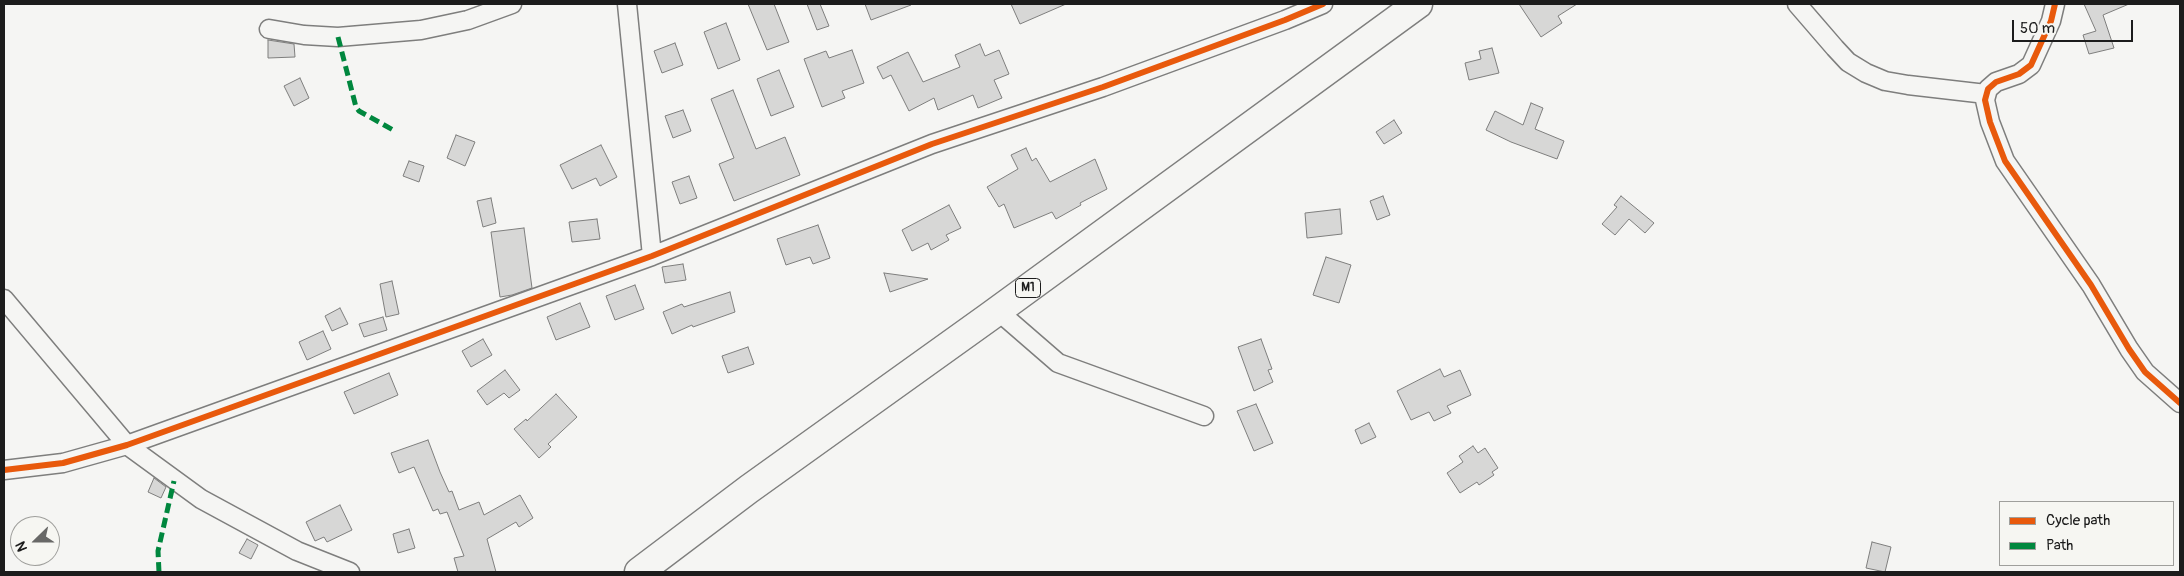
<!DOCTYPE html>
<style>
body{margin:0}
#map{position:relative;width:2184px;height:576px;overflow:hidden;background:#f5f5f3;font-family:Pangolin,sans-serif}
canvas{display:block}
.frame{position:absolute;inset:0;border:5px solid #1c1c1c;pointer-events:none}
.legend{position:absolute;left:1999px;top:501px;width:175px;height:65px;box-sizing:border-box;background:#f6f6f2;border:1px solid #9f9f9c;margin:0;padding:6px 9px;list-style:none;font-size:15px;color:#1c1c1c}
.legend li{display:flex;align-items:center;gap:10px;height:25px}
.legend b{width:25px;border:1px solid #9f9f9c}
.north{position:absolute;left:10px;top:516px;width:50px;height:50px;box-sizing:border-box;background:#f6f6f2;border:1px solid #9f9f9c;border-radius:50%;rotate:248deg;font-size:14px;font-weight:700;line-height:20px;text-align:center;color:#1c1c1c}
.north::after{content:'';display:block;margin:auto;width:18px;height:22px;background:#686867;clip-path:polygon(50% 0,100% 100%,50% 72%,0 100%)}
.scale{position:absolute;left:2012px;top:20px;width:121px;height:22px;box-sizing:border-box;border:2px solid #1c1c1c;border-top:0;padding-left:6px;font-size:15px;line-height:18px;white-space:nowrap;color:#1c1c1c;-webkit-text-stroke:4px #f6f6f2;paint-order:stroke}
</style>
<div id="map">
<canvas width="2184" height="576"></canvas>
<div class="frame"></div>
<ul class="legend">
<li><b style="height:6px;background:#e8590c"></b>Cycle path</li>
<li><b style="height:6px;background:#00873e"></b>Path</li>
</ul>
<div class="north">N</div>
<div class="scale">50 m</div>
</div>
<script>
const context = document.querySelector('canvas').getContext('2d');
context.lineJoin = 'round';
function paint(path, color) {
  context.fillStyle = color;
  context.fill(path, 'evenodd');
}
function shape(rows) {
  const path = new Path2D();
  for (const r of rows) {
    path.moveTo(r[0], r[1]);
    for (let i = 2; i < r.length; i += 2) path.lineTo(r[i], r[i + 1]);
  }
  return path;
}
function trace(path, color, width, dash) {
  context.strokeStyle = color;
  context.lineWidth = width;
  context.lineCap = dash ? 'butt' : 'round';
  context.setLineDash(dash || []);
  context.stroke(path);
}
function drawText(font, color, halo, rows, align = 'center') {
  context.font = font + ' Pangolin,sans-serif';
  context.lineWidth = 4;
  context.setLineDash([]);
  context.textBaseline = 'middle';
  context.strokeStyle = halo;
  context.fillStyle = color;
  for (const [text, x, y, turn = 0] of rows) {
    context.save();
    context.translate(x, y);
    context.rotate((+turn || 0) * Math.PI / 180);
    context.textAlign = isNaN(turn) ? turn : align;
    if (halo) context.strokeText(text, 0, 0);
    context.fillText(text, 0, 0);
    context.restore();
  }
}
const building = shape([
 [748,4,774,4,789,42,767,50,748,4],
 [807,4,820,4,829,26,817,30,807,4],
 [865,4,910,4,911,5,871,20,865,4],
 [1011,4,1066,4,1020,24,1011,4],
 [1519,4,1577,4,1558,16,1562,23,1541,37,1519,4],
 [2084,4,2129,4,2103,15,2114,48,2089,54,2083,35,2096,31,2084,4],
 [726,23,740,60,718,69,704,32,726,23],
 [268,40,294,44,295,57,268,58,268,40],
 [675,43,683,65,662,73,654,51,675,43],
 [980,44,985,56,999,50,1009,74,994,80,1002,98,978,108,973,95,938,110,934,98,909,111,891,75,883,79,877,67,908,52,923,82,960,67,955,55,980,44],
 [1492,48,1499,73,1469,80,1465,63,1481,59,1479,51,1492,48],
 [852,50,864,83,842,91,845,98,822,107,804,59,826,51,829,58,852,50],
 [779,70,794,107,771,116,757,79,779,70],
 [300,78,309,98,294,106,284,86,300,78],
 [733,90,756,149,785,137,800,175,734,201,719,164,734,158,711,99,733,90],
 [1531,103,1543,108,1535,129,1564,141,1557,159,1511,142,1486,130,1495,111,1523,125,1531,103],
 [683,110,691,131,673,138,665,116,683,110],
 [1394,120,1402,133,1384,144,1376,132,1394,120],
 [456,135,475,142,465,166,447,158,456,135],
 [601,145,617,177,600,186,596,178,572,189,560,165,601,145],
 [1026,148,1032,161,1036,158,1050,182,1095,159,1107,189,1080,203,1081,205,1056,219,1052,212,1014,228,1004,204,999,207,987,187,1018,169,1011,155,1026,148],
 [409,161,424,166,419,182,403,176,409,161],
 [689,176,697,198,680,204,672,182,689,176],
 [1383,196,1390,215,1377,220,1370,201,1383,196],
 [1621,196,1654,223,1645,233,1629,219,1615,235,1602,224,1617,207,1614,205,1621,196],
 [491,198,496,223,483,227,477,201,491,198],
 [949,205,961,228,946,235,949,240,931,250,928,243,912,251,902,230,949,205],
 [1340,209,1342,234,1307,238,1305,213,1340,209],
 [597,219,600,239,572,242,569,222,597,219],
 [818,225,830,258,813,264,810,257,786,265,777,239,818,225],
 [524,228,532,288,512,295,500,297,491,232,524,228],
 [1326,257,1351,265,1339,303,1313,295,1326,257],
 [683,264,686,280,665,283,662,267,683,264],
 [884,273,928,279,890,292,884,273],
 [392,281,399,314,386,317,380,284,392,281],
 [635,285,644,309,615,320,606,296,635,285],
 [730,292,735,312,693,327,692,325,672,334,663,312,682,304,684,307,730,292],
 [580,303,590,327,556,340,547,317,580,303],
 [340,308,348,324,332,331,325,316,340,308],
 [383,317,387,330,364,337,359,324,383,317],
 [323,331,331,349,307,360,299,342,323,331],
 [483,339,492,355,471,367,462,351,483,339],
 [1261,339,1272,369,1268,370,1273,382,1254,391,1238,347,1261,339],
 [748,347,754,364,728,373,722,356,748,347],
 [1440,369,1444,377,1460,370,1471,395,1447,406,1451,413,1434,421,1429,412,1411,420,1397,391,1440,369],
 [505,370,520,390,509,398,504,393,487,405,477,391,505,370],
 [389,373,398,395,354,414,344,392,389,373],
 [556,394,577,417,548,444,551,447,539,458,514,429,526,419,527,421,556,394],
 [1256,404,1273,443,1254,451,1237,411,1256,404],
 [1369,423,1376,437,1361,444,1355,430,1369,423],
 [428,440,440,472,449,492,452,491,459,510,479,502,484,515,520,495,533,518,519,527,516,522,487,539,496,572,458,572,454,558,464,556,447,512,440,514,438,509,433,511,414,467,399,473,391,453,428,440],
 [1473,446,1478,453,1485,448,1498,468,1492,472,1494,475,1479,485,1477,482,1460,493,1447,473,1463,462,1459,456,1473,446],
 [154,478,166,487,161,498,148,492,154,478],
 [340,505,352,530,327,542,324,537,315,541,306,522,340,505],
 [409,529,415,548,398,553,393,534,409,529],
 [247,539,258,545,251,559,239,553,247,539],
 [1872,542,1891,547,1885,572,1866,568,1872,542]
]);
paint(building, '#d7d7d6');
trace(building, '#7e7e7d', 1);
const minor = shape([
 [627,4,652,256],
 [1797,4,1835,48,1848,62,1866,73,1885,81,1908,85,1986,94],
 [2055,4,2051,21,2031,65,2019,74,1996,82,1988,89,1985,100,1990,122,2005,161,2091,285,2129,349,2145,372,2180,403],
 [269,29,304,35,338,37,421,30,468,20,512,4],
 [4,299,127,445,201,499,297,551,350,572],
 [998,311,1058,363,1204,416],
 [4,470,63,463,127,445,652,256,932,144,1103,87,1285,20,1323,4]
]);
const trunk = shape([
 [639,572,749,489,989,317,1418,4]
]);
trace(minor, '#7e7e7d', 21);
trace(trunk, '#7e7e7d', 31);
trace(minor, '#f5f5f3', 18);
trace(trunk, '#f5f5f3', 28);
trace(shape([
 [338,37,356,107,359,111,395,131],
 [159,572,158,551,174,481]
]), '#00873e', 5, [10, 5]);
trace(shape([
 [2055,4,2051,21,2031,65,2019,74,1996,82,1988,89,1985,100,1990,122,2005,161,2091,285,2129,349,2145,372,2180,403],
 [4,470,63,463,127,445,652,256,932,144,1103,87,1285,20,1323,4]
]), '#e8590c', 6);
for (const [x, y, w] of [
 [1028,288,25]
]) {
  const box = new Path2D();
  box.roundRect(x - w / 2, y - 9.5, w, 19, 4);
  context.fillStyle = '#f6f6f2';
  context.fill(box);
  trace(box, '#1c1c1c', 1);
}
drawText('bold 12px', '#1c1c1c', null, [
 ["M1",1028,288]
]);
</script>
